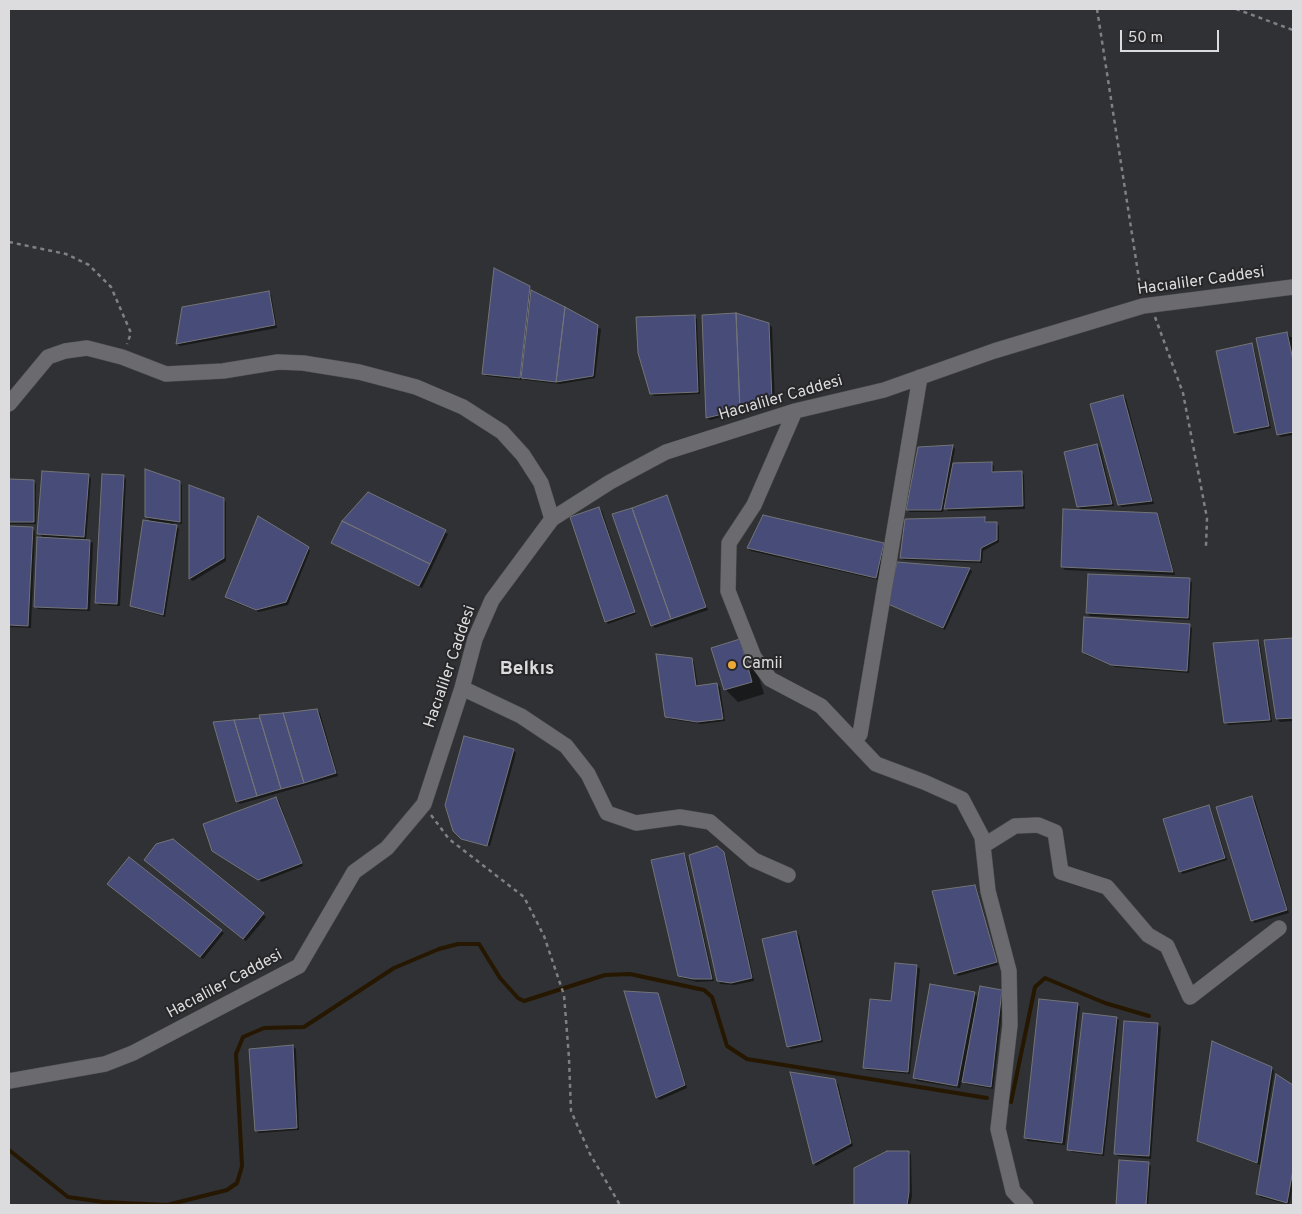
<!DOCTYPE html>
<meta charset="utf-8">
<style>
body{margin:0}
#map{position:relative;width:1302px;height:1214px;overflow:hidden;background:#303134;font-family:Overpass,sans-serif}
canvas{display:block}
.frame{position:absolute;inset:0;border:10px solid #dcdcde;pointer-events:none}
.scale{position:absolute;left:1120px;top:30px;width:99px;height:22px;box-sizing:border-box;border:2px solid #dcdcde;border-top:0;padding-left:6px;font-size:15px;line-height:18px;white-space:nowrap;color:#dcdcde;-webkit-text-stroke:4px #27272a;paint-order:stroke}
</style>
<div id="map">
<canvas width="1302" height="1214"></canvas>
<div class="frame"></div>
<div class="scale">50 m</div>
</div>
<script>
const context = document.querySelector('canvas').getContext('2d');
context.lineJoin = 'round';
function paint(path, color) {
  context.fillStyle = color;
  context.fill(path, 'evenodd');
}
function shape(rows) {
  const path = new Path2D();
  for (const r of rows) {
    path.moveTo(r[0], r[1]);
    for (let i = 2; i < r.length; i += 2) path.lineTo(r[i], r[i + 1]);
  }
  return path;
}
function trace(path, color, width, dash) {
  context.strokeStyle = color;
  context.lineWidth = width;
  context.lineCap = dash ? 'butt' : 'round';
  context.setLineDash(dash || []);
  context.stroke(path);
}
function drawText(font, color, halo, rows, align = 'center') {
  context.font = font + ' Overpass,sans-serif';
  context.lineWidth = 4;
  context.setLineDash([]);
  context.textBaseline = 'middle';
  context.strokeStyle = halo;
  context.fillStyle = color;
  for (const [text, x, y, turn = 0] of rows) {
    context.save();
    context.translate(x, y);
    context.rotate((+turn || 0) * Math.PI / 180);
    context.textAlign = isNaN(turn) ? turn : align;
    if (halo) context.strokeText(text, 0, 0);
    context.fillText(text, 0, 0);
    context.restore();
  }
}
paint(shape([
 [529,287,532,292,601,329,595,378,560,384,525,380,522,377,522,380,486,376,484,373],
 [268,292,271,295,277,328,180,346,177,344,183,308],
 [694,316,697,319,700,394,654,396,651,393],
 [703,316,769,324,772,327,775,404,710,420,707,418],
 [1287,333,1290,337,1293,337,1293,435,1281,437,1278,435],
 [1251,345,1254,348,1271,428,1238,435,1235,432],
 [1123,396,1126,399,1154,504,1122,507,1119,505],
 [1097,445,1100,448,1114,506,1084,509,1084,511,1156,514,1159,517,1175,575,1065,570,1062,567,1082,511,1078,507],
 [952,446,955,449,952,464,991,463,994,466,994,473,1022,472,1024,475,1025,509,948,511,944,507,943,512,910,512,907,509],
 [88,476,91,478,86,541,90,541,93,543,90,611,38,609,35,606,44,539,39,533],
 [124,476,126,479,120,606,99,605,96,602],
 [9,481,34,481,36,484,36,524,9,524],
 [180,482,182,485,182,524,173,523,179,529,165,617,134,608,132,605,152,522,146,517],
 [190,487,223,499,226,502,226,561,193,581,190,579],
 [368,494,448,534,422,588,332,543],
 [666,497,669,500,708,610,655,628,652,625],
 [599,509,602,511,636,614,608,624,606,621],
 [985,519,988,523,996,523,999,526,999,542,983,551,982,563,904,560,901,558],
 [9,527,32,528,35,531,31,628,9,627],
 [884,544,886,547,879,580,751,551,748,548],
 [308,548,310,551,288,605,259,612,229,600,226,597],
 [898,563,970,569,972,571,945,630,893,606,890,603],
 [1189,580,1192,582,1190,620,1090,616,1087,613],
 [1189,626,1192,628,1189,673,1115,667,1086,655,1083,652],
 [1293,639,1293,721,1280,722,1277,719,1265,641],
 [739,641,752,654,764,694,738,702,725,689],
 [1257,641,1260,644,1272,722,1228,725,1226,722],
 [691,659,694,662,698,687,717,684,720,687,725,721,701,724,669,719,667,716],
 [317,710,320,713,338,776,240,804,237,802,214,724,262,719],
 [513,750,516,753,490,846,461,838],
 [1252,797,1255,800,1289,913,1255,923,1252,920],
 [276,798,279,801,303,866,262,882,217,853],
 [1208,806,1211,809,1227,860,1183,874,1180,871],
 [172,841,266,917,246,941,148,862],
 [723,853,726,856,754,981,734,985,721,984,718,981],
 [683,854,686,857,714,981,697,982,682,978,679,976],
 [975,886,977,889,998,965,958,976,956,973],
 [112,887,221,931,224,933,203,959],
 [796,932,799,935,823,1042,791,1049,789,1047,764,940],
 [917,966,920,969,910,1074,867,1070,865,1068,892,1002],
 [1001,991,1004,994,993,1089,966,1084,962,1080,960,1088,917,1081,914,1078,974,993,979,998],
 [657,995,660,998,687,1088,660,1100,657,1098],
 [1077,1004,1080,1007,1065,1145,1028,1141,1025,1138],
 [1116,1018,1119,1020,1104,1156,1072,1152,1069,1149],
 [1125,1022,1158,1024,1161,1027,1151,1159,1118,1156,1116,1154],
 [293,1046,296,1049,299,1130,259,1133,256,1131],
 [1271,1068,1274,1071,1260,1165,1201,1143,1198,1141],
 [1277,1076,1293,1087,1293,1185,1289,1205,1260,1197,1258,1194],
 [835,1081,838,1084,853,1146,816,1166,814,1163],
 [908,1152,911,1155,912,1196,910,1205,855,1205,855,1169],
 [1121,1161,1148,1164,1151,1166,1148,1205,1117,1205]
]), '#0007');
trace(shape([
 [1011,1102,1035,987,1045,978,1105,1003,1149,1016],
 [9,1150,68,1197,103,1202,167,1205,227,1190,237,1183,242,1166,236,1054,243,1037,264,1028,304,1027,394,968,439,949,458,944,479,944,500,978,518,998,524,1001,605,975,630,974,704,990,712,997,727,1046,747,1059,987,1098]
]), '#261701', 4);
const building = shape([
 [494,268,530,286,520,378,482,374,494,268],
 [531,290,565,307,556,382,521,378,531,290],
 [269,291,275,325,176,344,182,307,269,291],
 [565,307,598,325,593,376,556,382,565,307],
 [736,313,769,323,772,402,740,410,736,313],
 [736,313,740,410,706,418,702,315,736,313],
 [695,315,698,392,650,394,638,353,636,317,695,315],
 [1287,332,1293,360,1293,432,1277,435,1256,338,1287,332],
 [1252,343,1269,426,1234,433,1216,351,1252,343],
 [1123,395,1152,501,1118,505,1090,404,1123,395],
 [1097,444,1112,504,1077,507,1064,452,1097,444],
 [953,445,941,510,906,510,918,447,953,445],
 [992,462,992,472,1022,471,1023,506,944,509,953,463,992,462],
 [145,469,180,481,180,522,145,517,145,469],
 [42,471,89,474,84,537,37,534,42,471],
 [102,474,124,475,117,604,95,603,102,474],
 [9,479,34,480,34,522,9,522,9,479],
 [189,485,224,498,224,558,189,579,189,485],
 [368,492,446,530,430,564,342,521,368,492],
 [667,495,706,607,671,619,632,508,667,495],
 [599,507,635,612,605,622,570,517,599,507],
 [632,508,671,619,651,626,612,514,632,508],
 [1063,509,1157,513,1173,572,1061,567,1063,509],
 [763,515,884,543,876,578,747,548,763,515],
 [258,516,309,547,286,602,256,610,225,597,258,516],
 [985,517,985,522,997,522,997,540,981,548,980,561,900,558,905,519,985,517],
 [143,520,177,525,163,615,130,606,143,520],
 [342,521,430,564,419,586,331,543,342,521],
 [9,526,33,527,28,626,9,625,9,526],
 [37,537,90,540,87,609,34,607,37,537],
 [897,562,970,568,943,628,888,604,897,562],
 [1088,574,1190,578,1188,618,1086,613,1088,574],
 [1084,617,1190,624,1187,671,1111,665,1082,652,1084,617],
 [1293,638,1293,718,1276,719,1264,640,1293,638],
 [740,639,752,682,724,690,711,648,740,639],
 [1258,640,1270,720,1224,723,1213,643,1258,640],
 [656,654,692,658,696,686,717,683,723,719,697,722,665,717,656,654],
 [317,709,336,773,304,783,283,713,317,709],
 [283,713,304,783,281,789,259,715,283,713],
 [260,718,281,789,257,796,234,720,260,718],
 [234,720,257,796,236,802,213,722,234,720],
 [464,736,514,749,487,846,461,839,453,831,445,805,464,736],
 [1252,796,1287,910,1251,921,1216,807,1252,796],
 [276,797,302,863,258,880,212,851,203,824,276,797],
 [1209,805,1225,858,1179,872,1163,819,1209,805],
 [173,839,264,913,243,939,144,860,156,844,173,839],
 [717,846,724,852,752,978,731,983,717,981,689,855,717,846],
 [684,853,712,979,693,979,678,976,651,860,684,853],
 [129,857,222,930,200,957,107,884,129,857],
 [975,885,997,962,954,974,932,891,975,885],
 [796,931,821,1040,787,1047,762,939,796,931],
 [895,963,917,965,908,1072,863,1068,870,999,891,1001,895,963],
 [930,984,975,992,957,1086,913,1078,930,984],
 [980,986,1002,990,991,1087,962,1082,980,986],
 [624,991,658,993,685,1085,656,1098,624,991],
 [1039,999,1078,1003,1062,1143,1024,1138,1039,999],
 [1083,1013,1117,1017,1102,1154,1067,1150,1083,1013],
 [1124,1021,1158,1023,1149,1156,1114,1154,1124,1021],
 [1212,1041,1272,1067,1257,1163,1197,1141,1212,1041],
 [293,1045,297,1128,255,1131,249,1049,293,1045],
 [790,1072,835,1079,851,1143,813,1164,790,1072],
 [1276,1074,1293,1085,1293,1170,1287,1203,1256,1194,1276,1074],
 [887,1151,909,1151,909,1192,907,1205,854,1205,854,1168,887,1151],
 [1119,1160,1149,1162,1146,1205,1116,1205,1119,1160]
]);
paint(building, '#474c79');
trace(building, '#737477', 1);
const minor = shape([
 [9,404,48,357,65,351,87,348,122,357,166,374,223,371,278,362,303,363,359,372,416,387,463,407,502,432,523,455,541,483,552,519],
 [795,411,754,505,729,543,728,591,754,657,770,679,821,706,876,764,924,782,962,799,982,837,988,891,1009,971,1010,1025,998,1129,1013,1191,1026,1205],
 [462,688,521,716,566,746,588,774,607,813,636,823,680,817,710,822,754,860,788,875],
 [854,741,860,734,920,377],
 [983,846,1015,826,1038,825,1055,832,1061,872,1107,887,1148,935,1167,946,1190,997,1279,928],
 [9,1081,105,1064,133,1053,299,966,354,872,387,848,424,804,462,688,475,639,492,600,552,519,610,482,666,452,795,411,884,390,994,351,1143,306,1293,287]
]);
trace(minor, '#4f5052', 16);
trace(shape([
 [1097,9,1141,292],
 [1236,9,1293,30],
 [9,242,66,254,89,265,111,287,131,333,127,344],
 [1155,317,1183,393,1207,518,1206,546],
 [431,815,449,839,524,897,544,936,564,995,569,1058,571,1111,590,1154,620,1205]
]), '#808083', 2.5, [4, 4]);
trace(minor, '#6b6b6f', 15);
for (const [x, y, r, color] of [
 [732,665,5,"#eca93a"]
]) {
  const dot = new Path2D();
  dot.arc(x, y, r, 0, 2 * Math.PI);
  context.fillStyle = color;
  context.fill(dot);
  trace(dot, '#27272a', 2);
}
drawText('16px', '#dcdcde', '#27272a', [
 ["Hacıaliler Caddesi",1201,282,-8],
 ["Hacıaliler Caddesi",781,399,-16],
 ["Hacıaliler Caddesi",451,667,-71],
 ["Hacıaliler Caddesi",225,985,-28]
]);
drawText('16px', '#dcdcde', '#27272a', [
 ["Camii",742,665]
], 'left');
drawText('bold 19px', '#dcdcde', '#27272a', [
 ["Belkıs",527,670]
]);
</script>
